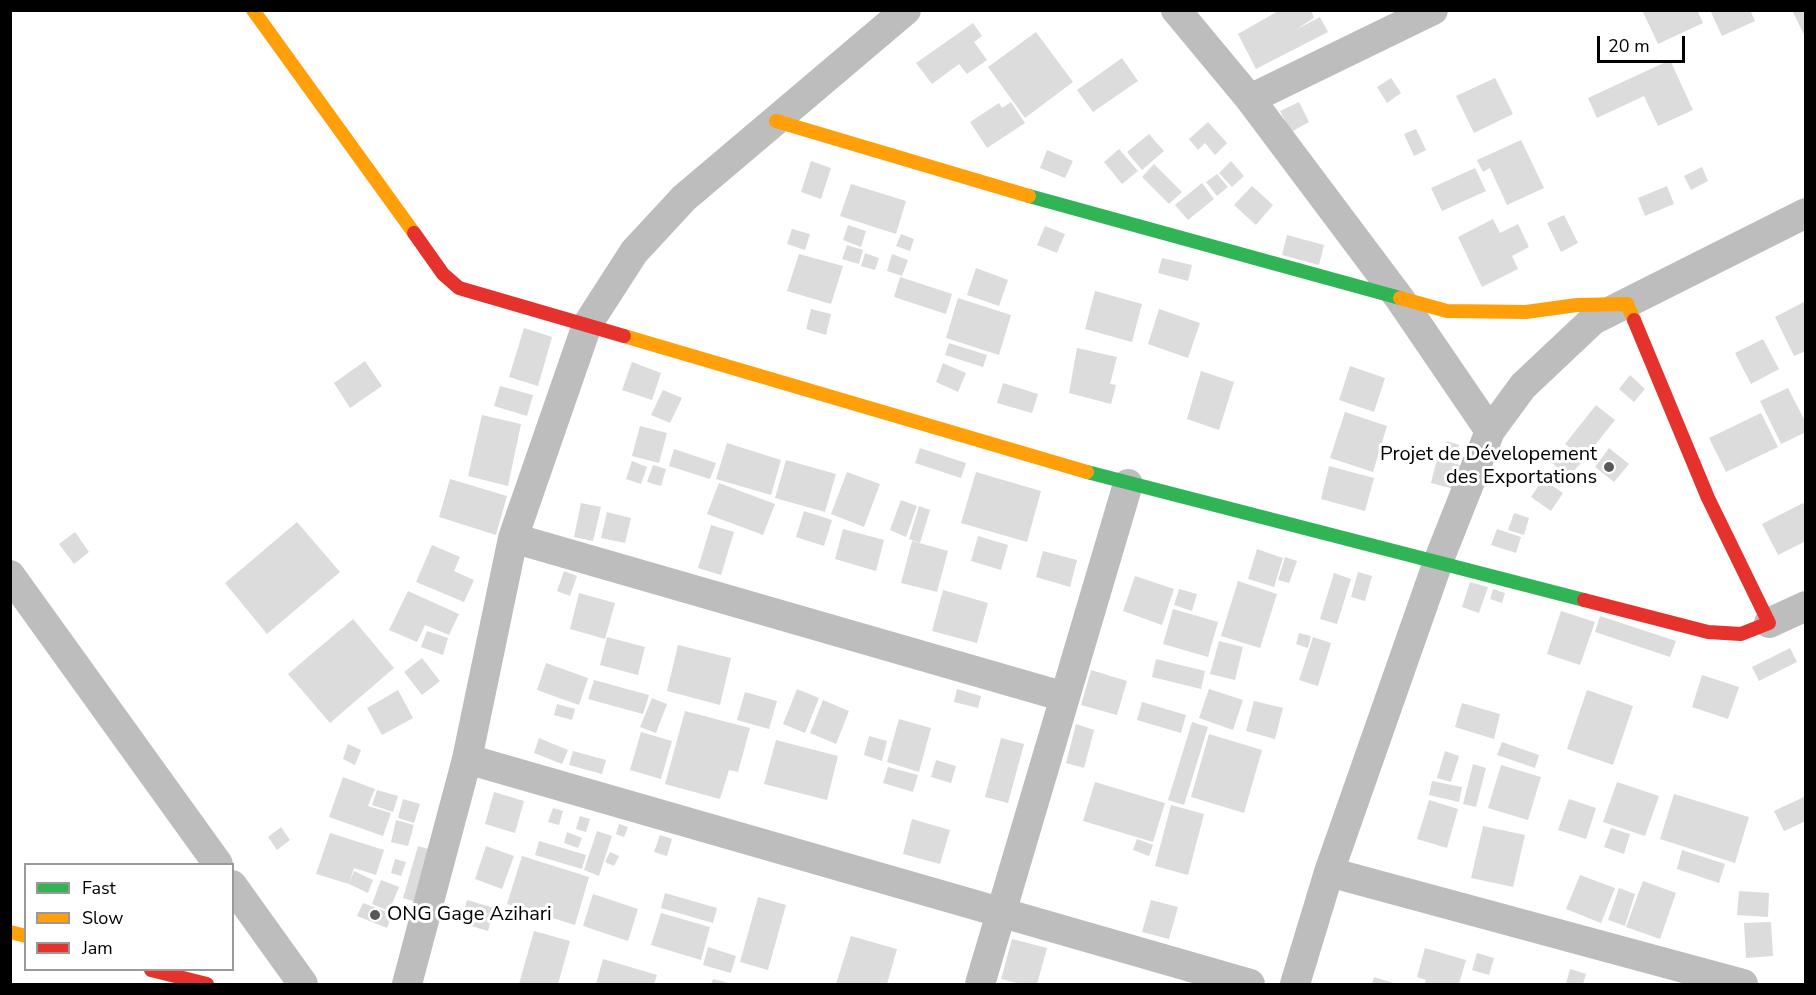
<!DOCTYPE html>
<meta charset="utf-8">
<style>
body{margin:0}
#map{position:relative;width:1816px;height:995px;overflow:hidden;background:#fff;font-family:"Nunito Sans",sans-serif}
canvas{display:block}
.frame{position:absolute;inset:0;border:12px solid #000;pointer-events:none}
.legend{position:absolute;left:24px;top:863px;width:210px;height:108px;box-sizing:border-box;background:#fff;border:2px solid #999;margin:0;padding:8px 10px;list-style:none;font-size:18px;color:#000}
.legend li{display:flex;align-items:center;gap:12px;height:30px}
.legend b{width:30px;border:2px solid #999}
.scale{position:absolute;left:1597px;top:36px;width:88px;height:27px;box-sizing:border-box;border:3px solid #000;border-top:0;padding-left:8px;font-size:18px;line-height:21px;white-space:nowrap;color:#000;-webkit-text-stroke:4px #fff;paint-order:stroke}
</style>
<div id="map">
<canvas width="1816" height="995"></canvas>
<div class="frame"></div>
<ul class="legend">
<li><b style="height:8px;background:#30b455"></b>Fast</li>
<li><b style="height:8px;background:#ff9f0a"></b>Slow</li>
<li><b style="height:8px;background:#e5322d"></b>Jam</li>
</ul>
<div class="scale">20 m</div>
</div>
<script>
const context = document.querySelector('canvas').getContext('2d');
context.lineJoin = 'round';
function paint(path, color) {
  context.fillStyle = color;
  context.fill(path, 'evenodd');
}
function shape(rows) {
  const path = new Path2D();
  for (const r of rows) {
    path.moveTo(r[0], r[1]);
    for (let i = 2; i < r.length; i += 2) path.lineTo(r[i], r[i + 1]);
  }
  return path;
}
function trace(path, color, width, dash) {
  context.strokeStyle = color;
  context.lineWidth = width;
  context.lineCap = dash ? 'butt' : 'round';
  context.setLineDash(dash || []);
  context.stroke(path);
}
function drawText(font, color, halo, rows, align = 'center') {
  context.font = font + ' "Nunito Sans",sans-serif';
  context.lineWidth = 6;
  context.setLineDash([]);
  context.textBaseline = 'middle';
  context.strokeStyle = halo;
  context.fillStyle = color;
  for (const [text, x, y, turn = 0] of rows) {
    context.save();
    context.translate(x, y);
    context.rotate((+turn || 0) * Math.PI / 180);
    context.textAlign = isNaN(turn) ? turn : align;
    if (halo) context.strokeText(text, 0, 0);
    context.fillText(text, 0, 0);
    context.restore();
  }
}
paint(shape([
 [1280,10,1311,10,1314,18,1295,30,1320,17,1328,32,1256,69,1238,34],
 [1642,10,1697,10,1703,23,1658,44],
 [1710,10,1750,10,1755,21,1722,36],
 [1792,10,1806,10,1806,39],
 [973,23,982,36,974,42,987,60,967,74,959,64,932,84,916,63],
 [1036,32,1073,82,1025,118,988,67],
 [1122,58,1138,81,1093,112,1077,90],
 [1670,60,1693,110,1658,126,1644,96,1597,118,1588,98],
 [1391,78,1401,93,1387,103,1377,87],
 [1495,78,1513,114,1474,133,1456,96],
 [1011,102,1025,123,987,148,970,122,999,103,1002,108],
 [1299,102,1309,122,1291,132,1280,111],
 [1208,122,1227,143,1215,155,1205,143,1198,150,1189,139],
 [1416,129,1426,150,1414,156,1404,134],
 [1149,134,1164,151,1142,170,1127,152],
 [1521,140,1544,188,1507,205,1490,168,1483,172,1477,160],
 [1119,149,1138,171,1122,184,1104,162],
 [1047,150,1073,161,1065,178,1040,168],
 [811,161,831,168,821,199,801,192],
 [1231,161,1244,176,1232,187,1219,173],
 [1154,164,1182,192,1169,204,1142,177],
 [1702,167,1708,181,1691,190,1684,176],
 [1475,168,1486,191,1442,211,1431,188],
 [1217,174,1228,187,1217,196,1206,182],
 [1202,183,1214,199,1188,220,1175,205],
 [851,184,906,201,896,234,840,216],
 [1252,186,1273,205,1256,225,1234,205],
 [1667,186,1674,204,1645,216,1638,198],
 [1564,215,1578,243,1561,252,1547,223],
 [1493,219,1500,233,1518,224,1529,247,1512,256,1518,269,1482,287,1458,237],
 [848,225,866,231,861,247,843,240],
 [1045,226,1065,234,1057,253,1037,245],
 [792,229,810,234,805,250,787,244],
 [901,234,914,239,910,251,896,246],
 [1287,235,1324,245,1319,265,1282,255],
 [847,245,863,250,859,264,842,259],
 [865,253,879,258,875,270,861,266],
 [799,254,843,266,831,304,787,291],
 [892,254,908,260,902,276,887,271],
 [1162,258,1192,265,1188,281,1158,273],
 [976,268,1008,280,999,306,967,295],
 [900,277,952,294,946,314,894,297],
 [1095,291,1142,304,1132,342,1085,329],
 [958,298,1011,315,999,355,946,338],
 [1806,301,1806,351,1794,356,1775,317],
 [811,309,831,314,826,335,806,329],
 [1159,309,1200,323,1188,358,1148,344],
 [524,328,552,337,538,386,509,377],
 [1763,339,1779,369,1751,384,1735,353],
 [949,343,987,355,983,367,945,355],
 [1077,348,1117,357,1110,384,1116,385,1111,404,1069,393],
 [365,361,382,386,350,408,334,383],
 [632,362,661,373,652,400,622,390],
 [943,363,966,373,958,392,936,382],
 [1350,366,1385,378,1374,412,1339,400],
 [1201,371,1234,382,1219,430,1187,419],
 [1630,375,1645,389,1634,402,1619,389],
 [1003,383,1038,394,1032,413,997,403],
 [500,386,533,395,527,416,494,406],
 [1788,388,1806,423,1806,432,1781,444,1760,401],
 [663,390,682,398,670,423,651,415],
 [1596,405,1615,420,1584,459,1565,444],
 [1345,412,1387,426,1373,472,1330,458],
 [1761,413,1778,447,1726,472,1709,438],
 [482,415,521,424,508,486,468,476],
 [640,426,667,433,659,463,632,456],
 [1447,441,1459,445,1455,457,1442,453],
 [727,443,781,460,771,495,716,479],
 [920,448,966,463,961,478,915,463],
 [1567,448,1582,462,1568,477,1552,463],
 [1609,448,1629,464,1614,482,1595,467],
 [674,449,716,463,710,479,669,466],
 [1437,459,1460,465,1454,489,1431,483],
 [786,460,836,474,825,512,775,498],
 [632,461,647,467,641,484,626,479],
 [653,465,666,469,661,486,647,482],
 [1329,466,1374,478,1365,511,1321,499],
 [847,472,880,484,864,527,831,514],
 [976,472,1041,491,1027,542,961,523],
 [450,479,507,496,496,535,439,517],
 [1543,479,1563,493,1551,511,1531,497],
 [719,483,775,504,763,535,707,514],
 [901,500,917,506,906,537,890,530],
 [581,503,601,507,593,541,574,537],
 [1803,503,1806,509,1806,541,1778,555,1762,524],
 [919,506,930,510,920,543,909,539],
 [804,511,832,520,824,546,796,537],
 [607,512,631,518,625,543,601,538],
 [1514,513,1529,518,1524,535,1508,530],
 [297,522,340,572,267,634,225,583],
 [711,525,734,532,721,575,698,568],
 [843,529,884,540,876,571,835,559],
 [1497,529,1521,537,1516,553,1491,545],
 [75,532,89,552,74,564,59,544],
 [978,536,1008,545,1001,570,971,561],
 [912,541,948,551,937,592,901,583],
 [432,545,460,557,454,571,474,580,464,602,416,582],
 [1257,549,1283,558,1274,587,1248,579],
 [1043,551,1077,560,1070,587,1036,577],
 [1285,557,1297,561,1289,583,1278,580],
 [564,571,577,576,570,596,557,591],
 [1358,572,1372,576,1365,601,1351,597],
 [1334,573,1351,579,1337,624,1320,619],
 [1135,576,1174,589,1162,625,1123,611],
 [1238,581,1277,594,1260,648,1221,636],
 [1470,582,1488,587,1479,613,1462,607],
 [1179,589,1197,594,1192,611,1174,605],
 [1493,589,1505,593,1502,603,1490,599],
 [943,590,988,603,977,643,932,631],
 [408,591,459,614,449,635,425,625,417,642,389,630],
 [579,593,615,603,605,639,570,629],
 [1173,609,1218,622,1208,657,1163,644],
 [1561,611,1595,622,1580,665,1547,654],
 [1600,616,1676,641,1670,657,1595,632],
 [353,619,394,668,330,723,288,674],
 [427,631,448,638,443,655,421,647],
 [1299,633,1311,636,1308,648,1296,644],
 [607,637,645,647,638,675,600,665],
 [1313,637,1331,643,1318,686,1299,680],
 [1219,641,1243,647,1235,680,1210,674],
 [678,645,731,658,720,705,667,691],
 [1790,648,1797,662,1759,681,1752,667],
 [422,658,440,681,422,695,404,672],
 [1156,659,1205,671,1201,689,1152,677],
 [546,663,588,678,579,705,537,690],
 [1091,670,1127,681,1117,715,1081,705],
 [1702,675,1739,687,1728,719,1692,707],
 [594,680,649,695,643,714,588,699],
 [797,689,819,698,805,733,783,724],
 [957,689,981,696,978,708,954,702],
 [1209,689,1243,700,1233,730,1199,718],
 [398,690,413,718,382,735,367,708],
 [1587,690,1633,706,1613,765,1567,749],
 [745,692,777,701,769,729,737,720],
 [652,698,667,704,656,733,640,727],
 [823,700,849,711,836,744,810,733],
 [1254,701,1283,708,1275,739,1246,731],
 [1142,702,1186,715,1181,733,1137,720],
 [1462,703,1500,714,1494,739,1455,727],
 [557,704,575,709,572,720,554,715],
 [685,711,750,728,738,772,729,770,720,799,665,784],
 [899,719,931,728,919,772,887,762],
 [1192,722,1208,727,1184,805,1168,800],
 [1076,724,1094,730,1084,768,1066,763],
 [641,732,672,741,661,779,630,770],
 [1209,734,1262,750,1244,813,1191,797],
 [869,736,887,741,882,761,864,755],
 [539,738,568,750,562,764,534,753],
 [1001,738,1024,744,1008,803,985,797],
 [776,740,838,756,827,800,764,784],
 [1502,742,1539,755,1535,768,1497,755],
 [348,744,361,750,355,765,343,759],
 [573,751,606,760,602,774,569,765],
 [1445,751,1459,756,1451,782,1437,778],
 [936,760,956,766,951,783,931,777],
 [1473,764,1486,768,1476,807,1463,804],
 [1501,765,1541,777,1528,820,1488,808],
 [888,767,918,775,913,792,883,783],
 [343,777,375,789,368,806,391,813,383,836,329,817],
 [1432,781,1462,787,1459,802,1429,795],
 [1095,782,1165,803,1153,842,1083,821],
 [1617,782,1659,796,1645,836,1603,822],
 [377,790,398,796,393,812,372,805],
 [494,792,524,801,515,833,485,824],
 [1674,794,1749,817,1735,863,1660,839],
 [1806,796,1806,821,1784,831,1774,811],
 [403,799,420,804,414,823,398,818],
 [1569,799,1596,808,1586,839,1558,830],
 [1429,800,1458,809,1447,848,1417,839],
 [1171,805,1204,814,1188,875,1155,866],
 [553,808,563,811,559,825,548,822],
 [580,816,590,819,586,832,576,829],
 [912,819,950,830,940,864,903,854],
 [396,820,414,825,408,846,391,842],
 [619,824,628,827,624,837,616,834],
 [1483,826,1525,835,1513,887,1471,878],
 [281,827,290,840,277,850,268,837],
 [1611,828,1630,834,1624,854,1604,847],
 [597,831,612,836,599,876,584,870],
 [567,832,582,838,578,848,564,843],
 [330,833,384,850,376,875,354,868,349,884,316,874],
 [660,835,672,839,667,856,654,852],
 [1137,839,1153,845,1149,856,1133,850],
 [539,841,586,855,582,869,535,855],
 [418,846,432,850,416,902,403,898],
 [486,846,514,856,502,889,475,879],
 [1682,850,1725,864,1719,883,1677,869],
 [610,852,619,856,614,866,605,862],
 [522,856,589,877,575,925,507,904],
 [395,859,406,862,401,876,391,873],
 [354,871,373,880,368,893,349,884],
 [1580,875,1615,888,1601,923,1566,909],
 [381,880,399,887,389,911,372,904],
 [1643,881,1676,893,1660,939,1626,927],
 [1619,888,1635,894,1625,926,1608,920],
 [1739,891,1769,893,1768,917,1737,915],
 [665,893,717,908,713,923,661,908],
 [593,894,638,909,628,941,583,926],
 [758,897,786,905,768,970,740,962],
 [467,900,494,908,488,931,461,923],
 [1151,900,1178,907,1169,939,1142,932],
 [363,903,392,914,387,928,357,916],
 [661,913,710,927,701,960,651,945],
 [1771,922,1773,956,1746,958,1744,923],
 [534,931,570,941,558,984,519,984],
 [851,936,897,949,887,984,836,984],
 [1012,939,1047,948,1037,984,1021,984,1001,979],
 [708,947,736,956,731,973,703,965],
 [1425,948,1466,960,1459,984,1425,984,1426,980,1417,977],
 [1477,953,1494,958,1489,975,1472,970],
 [603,959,657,975,654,984,596,984],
 [1570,969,1586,974,1583,984,1566,984],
 [1374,977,1397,984,1372,984],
 [713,979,733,984,711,984]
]), '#dcdcdc');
trace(shape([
 [1176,10,1250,99,1400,299,1490,431],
 [1250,99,1433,10],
 [513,538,1065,697],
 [10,575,218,864],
 [1769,623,1806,606],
 [467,759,1250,984],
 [1329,872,1743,984],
 [232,885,303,984],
 [407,984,467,759,513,538,587,325,634,252,684,198,906,10],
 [980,984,1128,484],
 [1295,984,1329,872,1438,562,1490,431,1523,386,1593,320,1806,213]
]), '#bdbdbd', 30);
trace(shape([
 [1029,196,1400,298],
 [1087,472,1584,600]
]), '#30b455', 14);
trace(shape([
 [253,10,414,233],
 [776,121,1029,196],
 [1400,298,1447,311,1526,312,1577,305,1627,304,1634,320],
 [624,336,1087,472],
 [10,932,26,936]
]), '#ff9f0a', 14);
trace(shape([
 [414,233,443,274,459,288,624,336],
 [1584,600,1708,632,1741,634,1769,623,1708,498,1634,320],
 [151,970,207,984]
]), '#e5322d', 14);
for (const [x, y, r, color] of [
 [1609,467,6,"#595959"],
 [375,915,6,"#595959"]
]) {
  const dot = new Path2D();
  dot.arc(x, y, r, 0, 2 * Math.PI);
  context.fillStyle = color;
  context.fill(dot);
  trace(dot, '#fff', 2);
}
drawText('20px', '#000', '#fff', [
 ["Projet de Dévelopement",1597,455],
 ["des Exportations",1597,478],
 ["ONG Gage Azihari",387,915,"left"]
], 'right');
</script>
